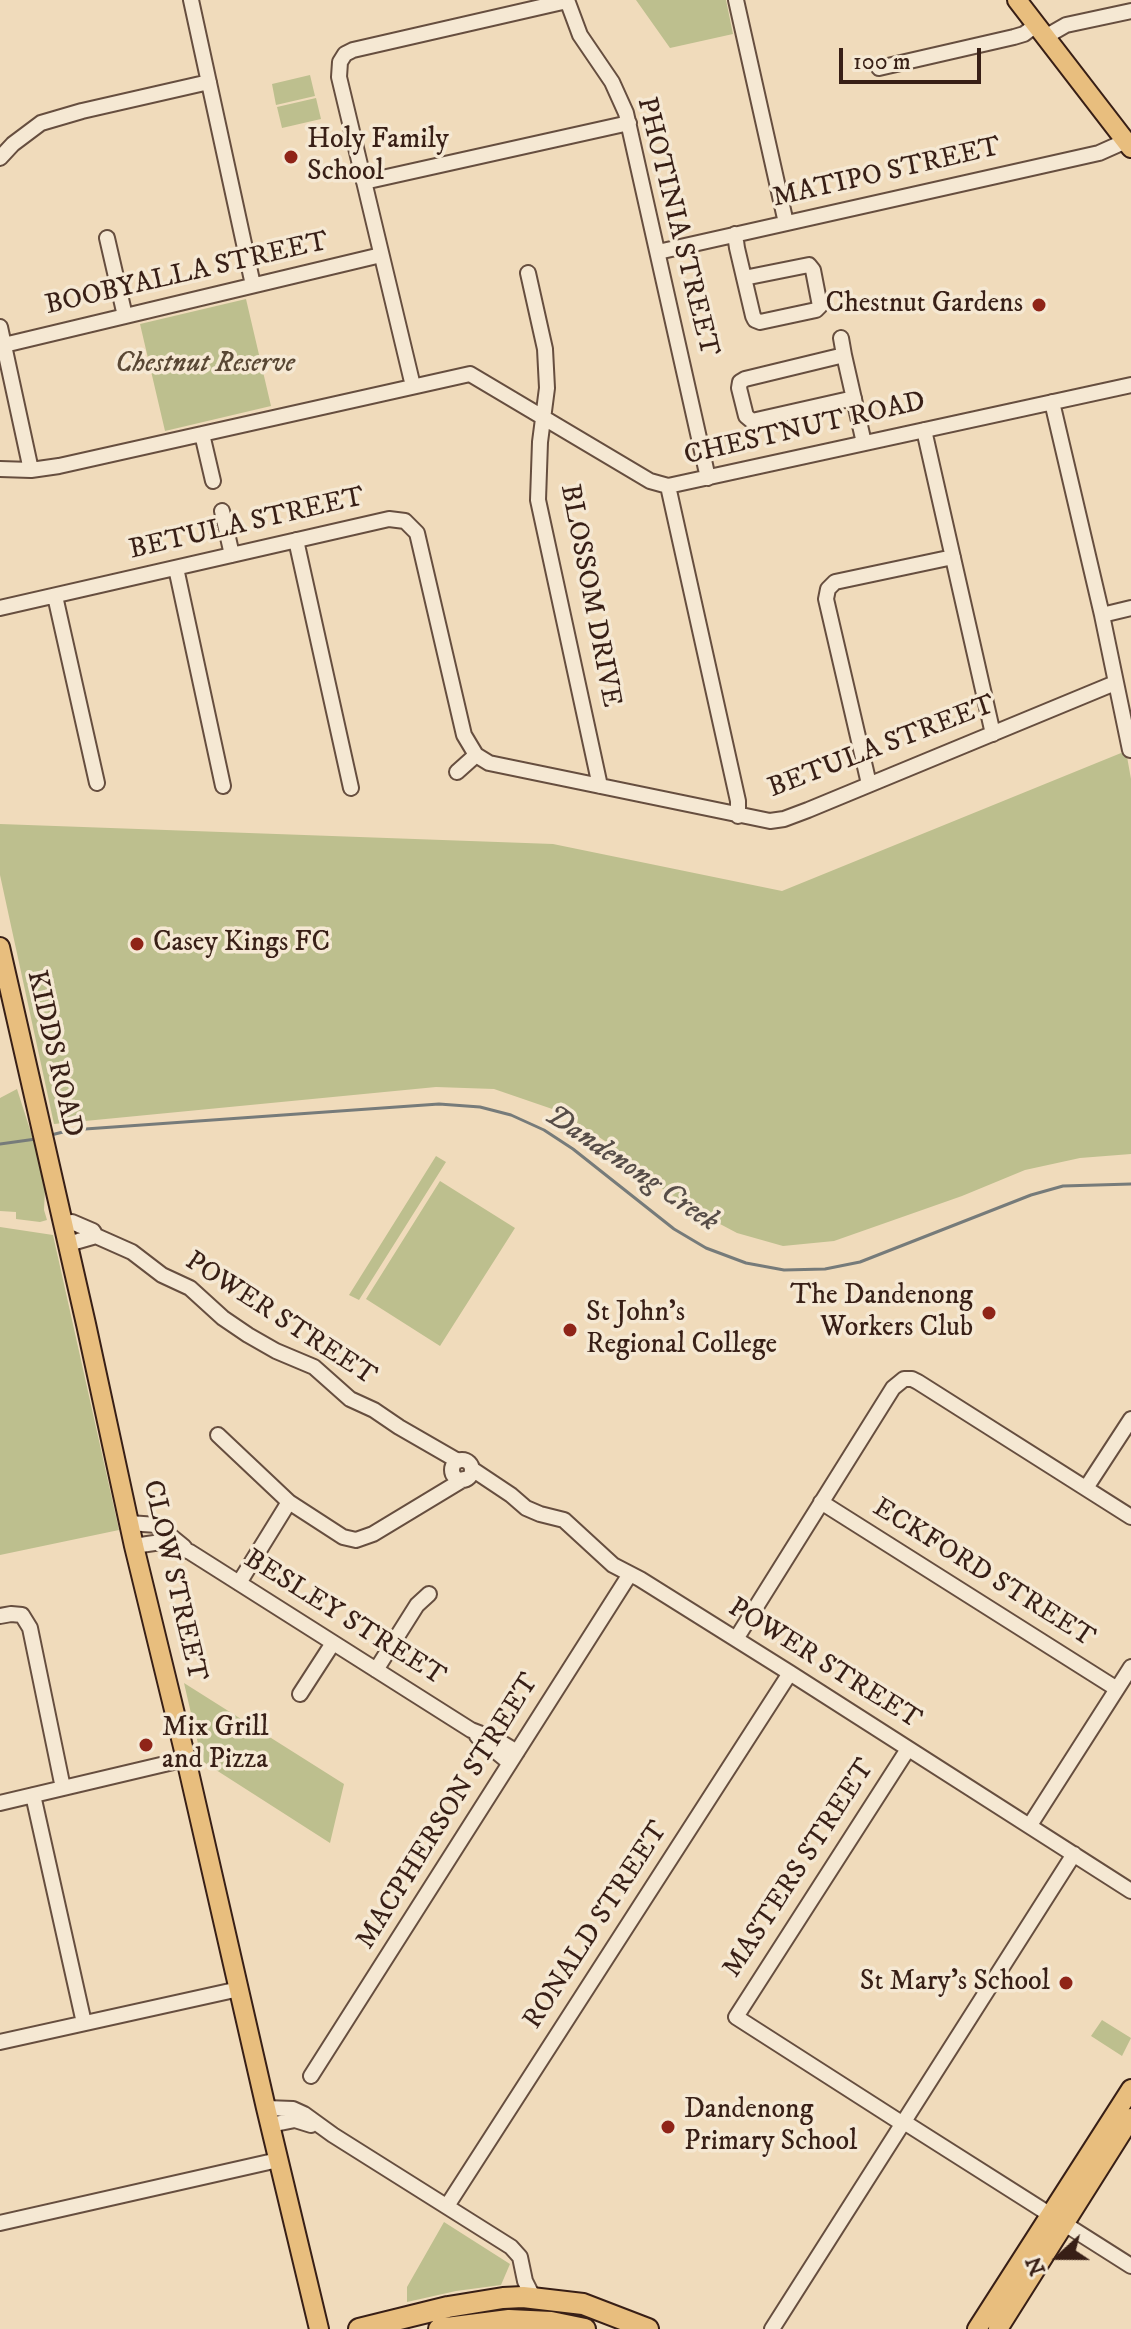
<!DOCTYPE html>
<style>
body{margin:0}
#map{position:relative;width:1131px;height:2329px;overflow:hidden;background:#f0dbbb;font-family:"IM FELL DW Pica",serif}
canvas{display:block}
.north{position:absolute;left:1019px;top:2217px;width:80px;height:80px;-webkit-text-stroke:6px #f5e8d3;paint-order:stroke;rotate:249deg;font-size:22px;font-weight:700;line-height:32px;text-align:center;color:#381f16}
.north::after{content:'';display:block;margin:auto;width:28px;height:36px;background:#381f16;clip-path:polygon(50% 0,100% 100%,50% 72%,0 100%)}
.scale{position:absolute;left:839px;top:48px;width:142px;height:36px;box-sizing:border-box;border:4px solid #381f16;border-top:0;padding-left:10px;font-size:24px;line-height:28px;white-space:nowrap;color:#381f16;-webkit-text-stroke:6px #f5e8d3;paint-order:stroke}
</style>
<div id="map">
<canvas width="1131" height="2329"></canvas>
<div class="north">N</div>
<div class="scale">100 m</div>
</div>
<script>
const context = document.querySelector('canvas').getContext('2d');
context.lineJoin = 'round';
function paint(path, color) {
  context.fillStyle = color;
  context.fill(path, 'evenodd');
}
function shape(rows) {
  const path = new Path2D();
  for (const r of rows) {
    if (r.length === 3) {
      path.moveTo(r[0] + r[2], r[1]);
      path.arc(r[0], r[1], r[2], 0, 2 * Math.PI);
      continue;
    }
    path.moveTo(r[0], r[1]);
    for (let i = 2; i < r.length; i += 2) path.lineTo(r[i], r[i + 1]);
  }
  return path;
}
function trace(path, color, width, dash) {
  context.strokeStyle = color;
  context.lineWidth = width;
  context.lineCap = dash ? 'butt' : 'round';
  context.setLineDash(dash || []);
  context.stroke(path);
}
function drawText(font, color, halo, rows, align = 'center') {
  context.font = font + ' "IM FELL DW Pica",serif';
  context.lineWidth = 7;
  context.setLineDash([]);
  context.textBaseline = 'middle';
  context.strokeStyle = halo;
  context.fillStyle = color;
  for (const [text, x, y, turn = 0] of rows) {
    context.save();
    context.translate(x, y);
    context.rotate((+turn || 0) * Math.PI / 180);
    context.textAlign = isNaN(turn) ? turn : align;
    if (halo) context.strokeText(text, 0, 0);
    context.fillText(text, 0, 0);
    context.restore();
  }
}
paint(shape([
 [636,0,726,0,733,34,670,48],
 [310,75,315,96,276,105,272,84],
 [316,98,321,119,282,128,277,107],
 [246,299,271,406,165,431,140,324],
 [1126,751,1131,779,1131,1154,1080,1158,1025,1170,962,1196,834,1241,783,1246,737,1233,703,1215,658,1186,614,1147,561,1112,494,1089,436,1087,54,1124,0,875,0,824,553,844,782,891],
 [17,1089,34,1142,45,1189,44,1210,47,1220,40,1222,16,1219,16,1212,0,1211,0,1098],
 [436,1156,446,1162,359,1300,349,1295],
 [440,1181,515,1228,440,1346,366,1299],
 [0,1227,53,1235,119,1530,0,1555],
 [184,1683,344,1784,330,1843,202,1761],
 [1102,2020,1131,2038,1122,2056,1091,2036],
 [444,2222,510,2264,501,2285,456,2291,407,2302,407,2287]
]), '#bdbf8e');
trace(shape([
 [51,1135,71,1130,439,1104,480,1107,511,1115,544,1130,573,1149,674,1229,706,1248,746,1263,784,1270,825,1269,860,1262,1031,1195,1063,1186,1131,1184],
 [0,1144,36,1139]
]), '#767b7a', 3);
const minor = shape([
 [191,0,253,285],
 [567,0,580,35,612,82,626,113,708,478],
 [736,0,786,223],
 [1045,37,1066,25,1131,11],
 [879,68,1014,37,1024,34,1036,25],
 [0,158,13,144,41,123,82,111,209,82],
 [364,182,629,123],
 [735,234,737,248,753,316,755,320,760,322,816,310,820,306,813,270,809,265,744,278],
 [107,238,125,316],
 [658,252,1099,153,1126,141],
 [528,273,545,349,547,388,540,442,538,500,600,786],
 [0,327,31,470],
 [841,338,844,355],
 [4,345,381,255],
 [413,386,339,77,340,62,345,54,353,50,567,1],
 [854,398,752,421,746,416,739,388,740,382,745,379,844,355,864,443],
 [1052,402,1102,615,1130,750],
 [924,430,993,734],
 [202,434,213,481],
 [0,469,31,470,59,466,470,374,650,481,668,486,1131,385],
 [668,486,738,801,738,816],
 [222,511,232,555],
 [296,540,351,788],
 [176,568,223,786],
 [55,596,97,783],
 [0,608,389,519,405,521,417,533,464,735,476,755,489,763,770,821,784,819,808,810,1115,683],
 [1102,615,1131,608],
 [457,772,476,755],
 [869,784,826,599,828,589,835,582,953,557],
 [63,1224,72,1222,93,1231,96,1236,132,1252,162,1275,190,1288,223,1318,248,1335,276,1351,314,1367,350,1399,374,1410,399,1427,458,1461],
 [68,1244,96,1236],
 [218,1435,289,1502],
 [462,1470,10],
 [472,1469,511,1495,526,1508,540,1514,564,1520,613,1565,640,1579,790,1673,1131,1891],
 [1086,1488,1131,1419],
 [821,1502,1117,1689],
 [129,1523,157,1525,184,1547],
 [134,1546,161,1542,173,1545,190,1552,471,1730,497,1740,517,1752],
 [239,1583,289,1502,343,1537,356,1540,373,1534,464,1479],
 [0,1616,11,1614,22,1615,30,1628,63,1788],
 [736,1639,893,1388,904,1379,912,1379,918,1382,1131,1517],
 [376,1670,417,1605,429,1594],
 [300,1694,333,1643],
 [477,1736,510,1763],
 [33,1795,84,2023],
 [0,1803,186,1759],
 [1030,1825,1131,1667],
 [0,2042,239,1989],
 [311,2076,630,1574],
 [266,2108,293,2109,304,2114,333,2135,511,2247,520,2257,525,2281,533,2297],
 [904,2122,1131,2266],
 [903,2124,736,2017,908,1749],
 [270,2125,295,2120,311,2125],
 [447,2206,790,1673],
 [0,2223,278,2160],
 [772,2329,1074,1854]
]);
const major = shape([
 [1017,0,1131,148],
 [0,947,86,1324,134,1546,186,1759,266,2108,319,2329],
 [977,2329,1131,2089],
 [998,2329,1131,2118]
]);
const highway = shape([
 [359,2329,448,2307,503,2298,523,2297,583,2304,648,2329],
 [439,2329,509,2320,551,2322,585,2329]
]);
trace(minor, '#664e3f', 18);
trace(major, '#381f16', 22);
trace(highway, '#381f16', 24);
trace(minor, '#f5e8d3', 14);
trace(major, '#e8be7e', 18);
trace(highway, '#e8be7e', 20);
for (const [x, y, r, color] of [
 [291,157,8,"#8f2418"],
 [1039,305,8,"#8f2418"],
 [137,944,8,"#8f2418"],
 [989,1313,8,"#8f2418"],
 [570,1330,8,"#8f2418"],
 [146,1745,8,"#8f2418"],
 [1066,1983,8,"#8f2418"],
 [668,2127,8,"#8f2418"]
]) {
  const dot = new Path2D();
  dot.arc(x, y, r, 0, 2 * Math.PI);
  context.fillStyle = color;
  context.fill(dot);
  trace(dot, '#f5e8d3', 3);
}
drawText('28px', '#381f16', '#f5e8d3', [
 ["Holy Family",307,141],
 ["School",307,173],
 ["Chestnut Gardens",1023,305,"right"],
 ["Casey Kings FC",153,944],
 ["The Dandenong",973,1297,"right"],
 ["Workers Club",973,1329,"right"],
 ["St John's",586,1314],
 ["Regional College",586,1346],
 ["Mix Grill",162,1729],
 ["and Pizza",162,1761],
 ["St Mary's School",1050,1983,"right"],
 ["Dandenong",684,2111],
 ["Primary School",684,2143]
], 'left');
drawText('28px', '#381f16', '#f5e8d3', [
 ["MATIPO STREET",887,174,-13],
 ["PHOTINIA STREET",676,227,76],
 ["BOOBYALLA STREET",187,275,-13],
 ["CHESTNUT ROAD",805,430,-13],
 ["BETULA STREET",247,525,-13],
 ["BLOSSOM DRIVE",589,596,79],
 ["BETULA STREET",882,748,-21],
 ["KIDDS ROAD",53,1054,77],
 ["POWER STREET",280,1320,33],
 ["ECKFORD STREET",983,1574,32],
 ["CLOW STREET",173,1581,77],
 ["BESLEY STREET",344,1619,32],
 ["POWER STREET",824,1665,32],
 ["MACPHERSON STREET",449,1812,-58],
 ["MASTERS STREET",800,1869,-57],
 ["RONALD STREET",597,1926,-57]
]);
drawText('italic 28px', '#594734', '#f5e8d3', [
 ["Chestnut Reserve",205,365]
]);
drawText('italic 30px', '#574d48', '#f5e8d3', [
 ["Dandenong Creek",631,1170,34]
]);
</script>
